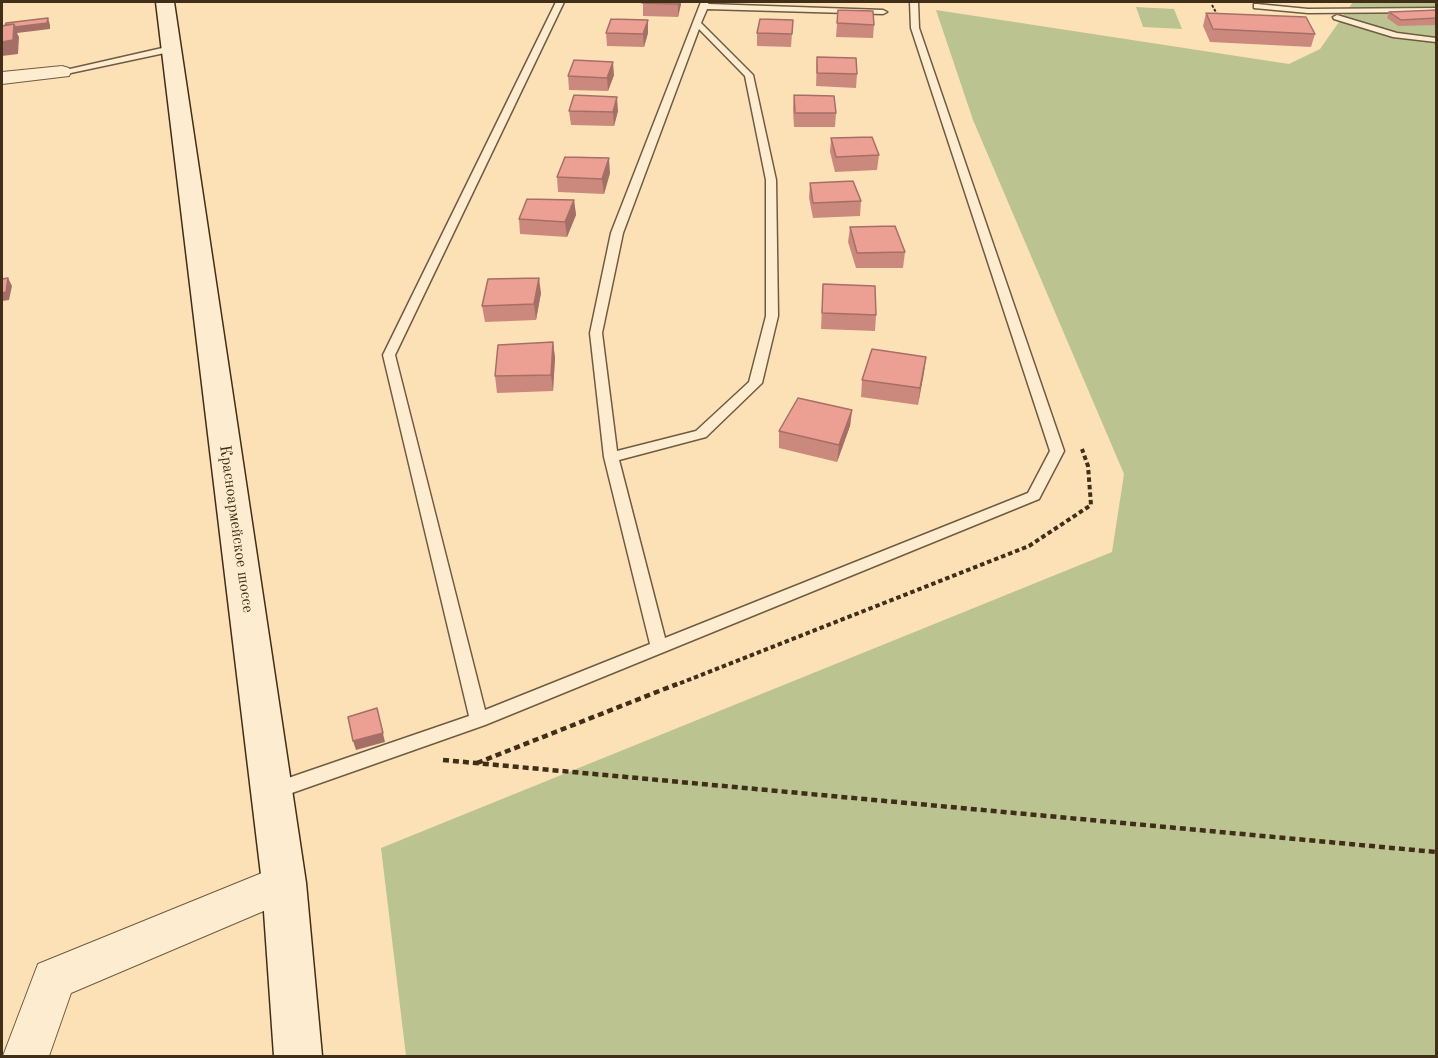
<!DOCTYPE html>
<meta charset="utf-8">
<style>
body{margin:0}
#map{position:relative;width:1438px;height:1058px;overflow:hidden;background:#fde1b6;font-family:"Old Standard TT",serif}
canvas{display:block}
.frame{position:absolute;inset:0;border:3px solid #402e19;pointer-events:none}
</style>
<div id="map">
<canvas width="1438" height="1058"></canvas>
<div class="frame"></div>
</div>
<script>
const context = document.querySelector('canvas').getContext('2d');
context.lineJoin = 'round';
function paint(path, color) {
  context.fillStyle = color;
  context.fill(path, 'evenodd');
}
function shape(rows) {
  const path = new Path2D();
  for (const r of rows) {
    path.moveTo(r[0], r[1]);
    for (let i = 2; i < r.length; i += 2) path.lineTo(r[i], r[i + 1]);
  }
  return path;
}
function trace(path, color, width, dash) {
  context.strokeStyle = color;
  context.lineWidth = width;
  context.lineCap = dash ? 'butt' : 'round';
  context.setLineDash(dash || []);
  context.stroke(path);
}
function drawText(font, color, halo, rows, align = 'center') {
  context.font = font + ' "Old Standard TT",serif';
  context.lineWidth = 4.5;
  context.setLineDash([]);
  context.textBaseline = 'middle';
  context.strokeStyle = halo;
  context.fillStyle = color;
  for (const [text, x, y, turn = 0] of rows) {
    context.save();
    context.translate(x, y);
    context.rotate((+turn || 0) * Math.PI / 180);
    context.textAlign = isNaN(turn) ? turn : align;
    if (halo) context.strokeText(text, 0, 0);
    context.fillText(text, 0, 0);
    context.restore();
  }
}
paint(shape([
 [1353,2,1436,2,1436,1056,406,1056,381,848,1112,552,1124,474,973,120,936,10,1289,64,1320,49],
 [1136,7,1174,9,1182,29,1143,27]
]), '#bbc491');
const lane = shape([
 [556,2,564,2,395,355,485,710,650,644,604,457,590,333,611,233,701,2,709,2,708,4,883,10,887,12,883,14,707,9,701,23,753,75,776,180,778,316,762,383,706,437,619,460,665,638,1028,493,1050,451,911,28,910,2,918,2,919,28,1064,451,1039,499,485,725,272,800,265,798,263,792,265,786,469,716,383,355,556,2],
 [699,29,745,76,766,180,766,316,749,382,696,431,617,451,602,333,623,233,699,29],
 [1257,4,1308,9,1436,8,1436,12,1308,13,1254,8,1254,4,1257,4],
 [1337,15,1397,33,1436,38,1436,42,1393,37,1334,19,1333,17,1337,15],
 [171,46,174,47,174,51,52,77,48,74,171,46]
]);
const street = shape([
 [62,66,69,68,71,72,69,76,2,84,2,72,62,66],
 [284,864,299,870,305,883,299,896,71,993,49,1056,3,1056,38,964,284,864]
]);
const secondary = shape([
 [156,2,174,2,306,883,322,1056,274,1056,262,883,156,2]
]);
trace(lane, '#6f5b40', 3);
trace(street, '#6f5b40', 2);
trace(secondary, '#402e19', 3);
trace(shape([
 [1212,5,1218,16]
]), '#402e19', 2, [3, 1.5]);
trace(shape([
 [673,686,1029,546,1091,505,1088,466,1082,449]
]), '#402e19', 4, [4.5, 3]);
trace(shape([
 [443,760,1436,852],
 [477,763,677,684]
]), '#402e19', 4.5, [6, 4]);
paint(lane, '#feecd0');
paint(street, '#feecd0');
paint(secondary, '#feecd0');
paint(shape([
 [643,2,681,2,681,4,678,17,643,16],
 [838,10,874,25,873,38,836,37],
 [1437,10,1437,25,1398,26,1387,18,1389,12],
 [1206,13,1315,34,1311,47,1210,42,1203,26],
 [793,20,791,47,757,46,757,33],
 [606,33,648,33,644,47,607,46],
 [817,57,857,74,856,88,816,86],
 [614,75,608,91,569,90,568,76],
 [794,95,836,113,835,127,794,127,793,109],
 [569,111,618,111,614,126,571,125],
 [831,138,879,155,877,170,835,172,830,152],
 [610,173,604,194,558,192,557,177],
 [810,183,861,201,860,216,813,218,809,198],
 [574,200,576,215,567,237,520,234,519,219],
 [850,227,905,252,903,268,856,268,848,242],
 [823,284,876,315,875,331,821,329],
 [541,293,536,320,485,322,482,306],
 [553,342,555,358,553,391,497,393,495,376],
 [926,357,918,405,861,397,862,380],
 [852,410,850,426,837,462,779,448,779,431]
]), '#cb897e');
paint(shape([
 [678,2,681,2,681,4,678,17],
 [48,18,50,25,50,29,17,33,19,37,18,54,2,56,2,42,14,24],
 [648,20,648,33,644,47,643,34],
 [613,62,614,75,608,91,607,78],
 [617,97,618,111,614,126,613,112],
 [609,158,610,173,604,194,602,179],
 [574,200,576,215,567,237,565,222],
 [8,278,12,286,9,300,2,301,2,293],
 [539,278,541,293,536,320,534,304],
 [553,342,555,358,553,391,551,375],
 [926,357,924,373,918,405,920,388],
 [852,410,850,426,837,462,839,445],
 [377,708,385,742,356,750,353,741]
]), '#a56f67');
const building = shape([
 [643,2,678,2,677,4,642,3,643,2],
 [838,10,873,11,874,25,837,23,838,10],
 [1437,10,1437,18,1401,20,1389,12,1437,10],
 [1206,13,1306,17,1315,34,1213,29,1206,13],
 [48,18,47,23,15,27,14,24,5,25,6,23,48,18],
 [611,19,648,20,643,34,606,33,611,19],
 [760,19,793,20,792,34,757,33,760,19],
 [14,24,13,40,2,42,2,26,14,24],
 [817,57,856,58,857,74,817,73,817,57],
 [574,60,613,62,607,78,568,76,574,60],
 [574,95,617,97,613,112,569,111,574,95],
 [794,95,834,96,836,113,795,113,794,95],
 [872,137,879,155,836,157,831,138,872,137],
 [565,157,609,158,602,179,557,177,565,157],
 [853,181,861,201,813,203,810,183,853,181],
 [527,199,574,200,565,222,519,219,527,199],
 [895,226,905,252,857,253,850,227,895,226],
 [8,278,6,292,2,293,2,279,8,278],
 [539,278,534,304,482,306,488,279,539,278],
 [823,284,875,286,876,315,822,313,823,284],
 [553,342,551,375,495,376,498,345,553,342],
 [872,349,926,357,920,388,862,380,872,349],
 [798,398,852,410,839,445,779,431,798,398],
 [377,708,383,733,353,741,348,717,377,708]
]);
paint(building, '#ec9f93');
trace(building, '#a56f67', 1.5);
drawText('16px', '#402e19', '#feecd0', [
 ["Красноармейское шоссе",236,529,82]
]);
</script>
